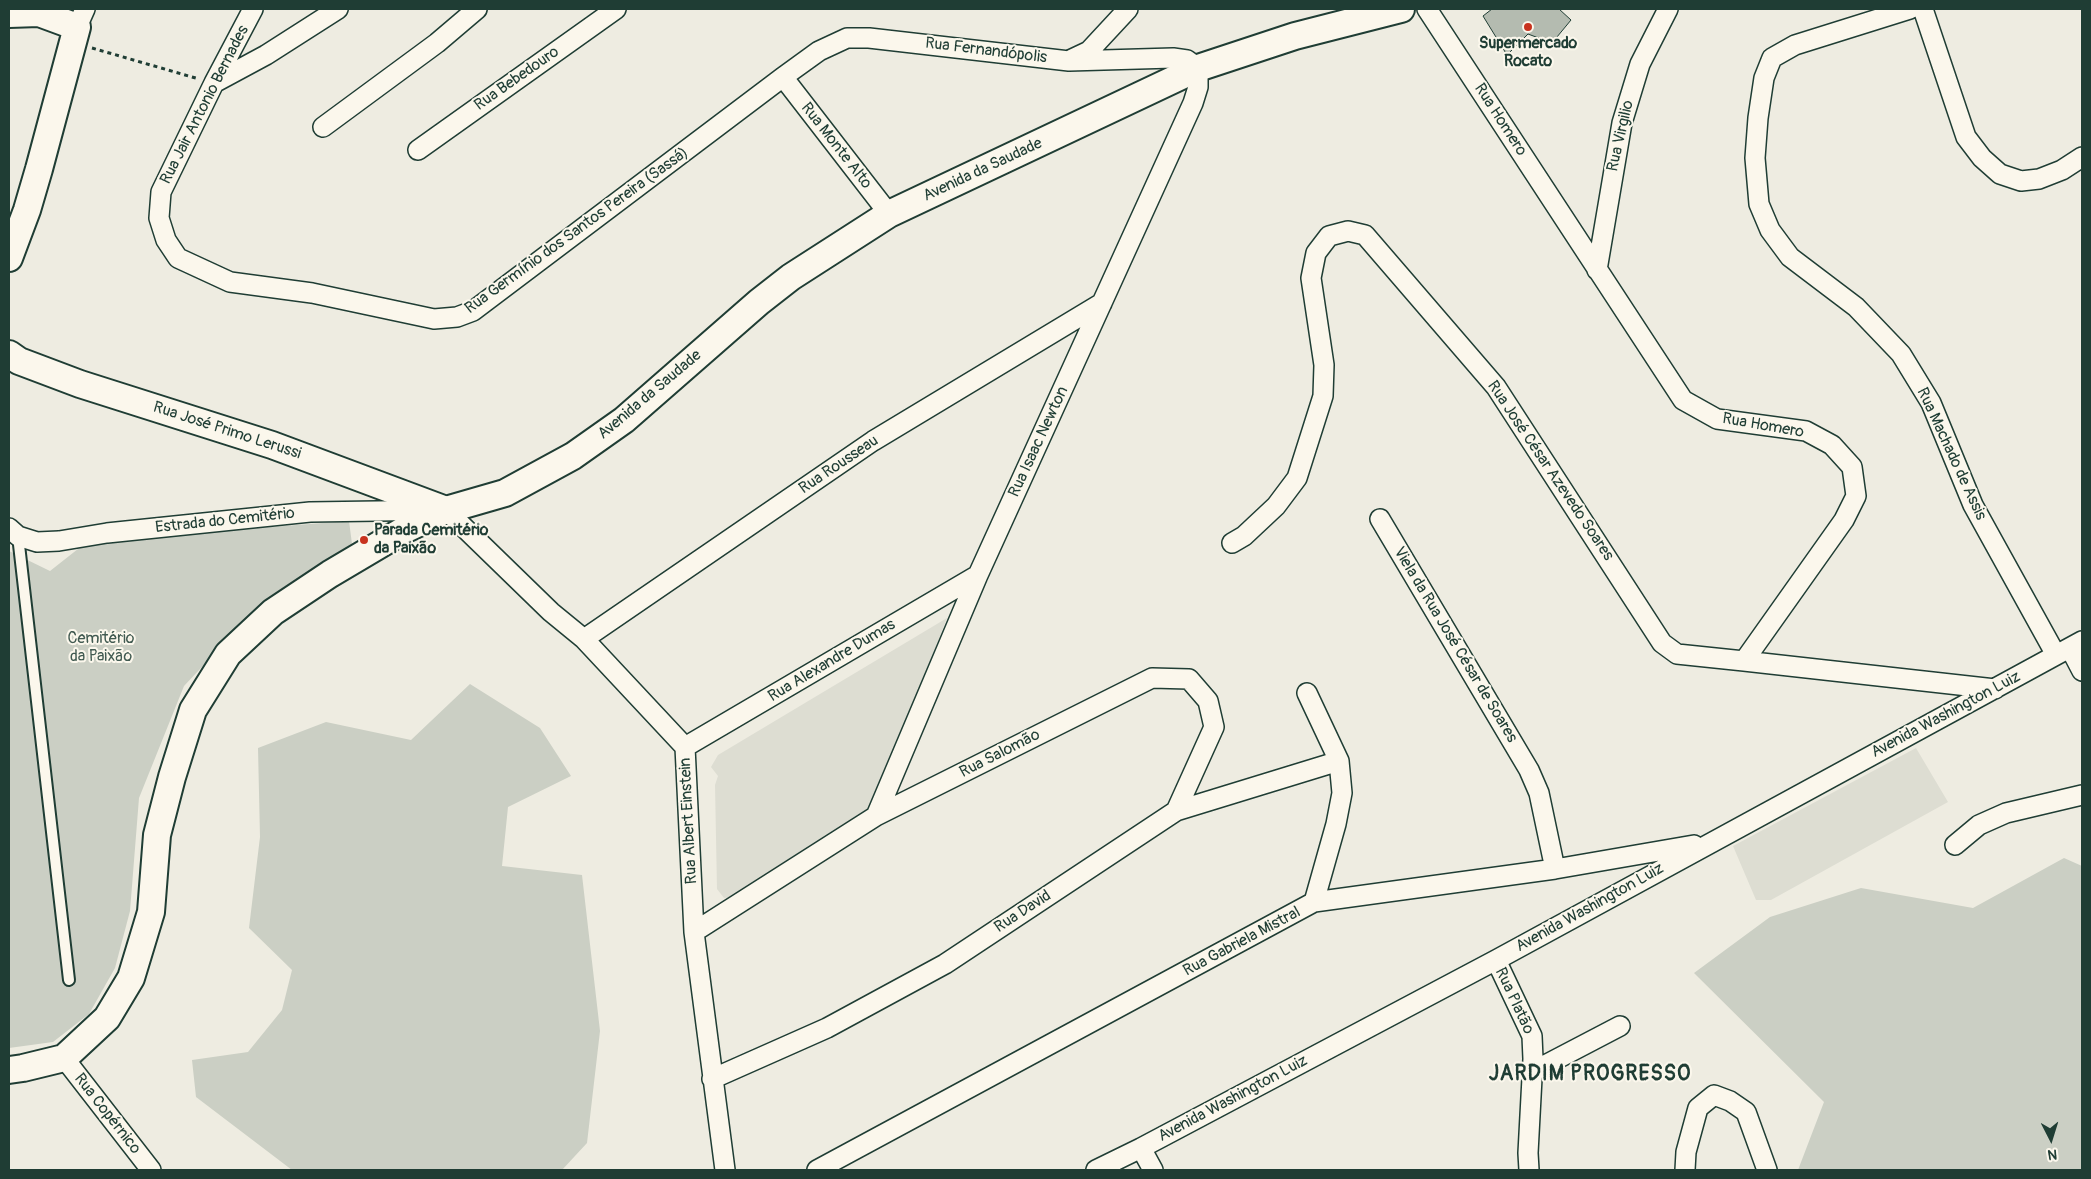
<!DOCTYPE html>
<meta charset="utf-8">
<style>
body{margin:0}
#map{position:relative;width:2091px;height:1179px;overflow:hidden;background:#eeece1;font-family:Pangolin,sans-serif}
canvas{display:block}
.frame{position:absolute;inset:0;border:10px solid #1f3d34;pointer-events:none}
.north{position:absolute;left:2026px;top:1114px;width:50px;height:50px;-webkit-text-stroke:4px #fbf7ec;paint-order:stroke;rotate:175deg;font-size:14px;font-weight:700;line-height:20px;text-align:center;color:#1f3d34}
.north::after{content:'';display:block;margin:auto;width:18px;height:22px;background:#1f3d34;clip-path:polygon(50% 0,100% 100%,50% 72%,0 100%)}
</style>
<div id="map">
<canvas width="2091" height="1179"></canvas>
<div class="frame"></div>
<div class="north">N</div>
</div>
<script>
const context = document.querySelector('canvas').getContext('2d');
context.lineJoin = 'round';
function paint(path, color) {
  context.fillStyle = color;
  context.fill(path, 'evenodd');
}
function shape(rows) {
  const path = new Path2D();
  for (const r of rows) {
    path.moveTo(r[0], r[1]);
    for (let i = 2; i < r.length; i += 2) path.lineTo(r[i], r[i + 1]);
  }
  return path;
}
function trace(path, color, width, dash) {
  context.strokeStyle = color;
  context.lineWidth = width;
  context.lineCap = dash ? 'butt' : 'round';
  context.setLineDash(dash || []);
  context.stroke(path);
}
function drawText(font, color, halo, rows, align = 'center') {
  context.font = font + ' Pangolin,sans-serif';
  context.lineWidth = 4;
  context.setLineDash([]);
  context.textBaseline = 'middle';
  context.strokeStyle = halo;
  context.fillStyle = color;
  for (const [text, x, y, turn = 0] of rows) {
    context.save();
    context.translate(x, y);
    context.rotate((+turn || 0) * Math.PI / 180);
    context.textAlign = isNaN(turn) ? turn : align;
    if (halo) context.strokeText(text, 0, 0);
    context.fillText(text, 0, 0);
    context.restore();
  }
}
paint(shape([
 [947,618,872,812,736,897,724,898,717,889,715,785,718,776,711,767,718,755],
 [1916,748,1948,802,1771,900,1756,900,1733,846]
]), '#ddddd2');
paint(shape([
 [349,521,352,544,267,598,184,686,139,798,130,911,115,968,89,1014,53,1042,9,1048,9,551,50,571,83,545,218,531],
 [470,684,540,728,571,776,508,807,502,866,582,875,600,1031,587,1143,562,1170,292,1170,196,1097,192,1060,248,1052,282,1010,292,970,249,928,260,837,258,748,326,722,411,740],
 [2064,858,2082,866,2082,1170,1798,1170,1824,1102,1694,973,1770,917,1861,888,1973,908]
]), '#cbcfc4');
const building = shape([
 [1492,9,1559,9,1571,20,1552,43,1528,34,1507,55,1483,16,1492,9]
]);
paint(building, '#b4bbb0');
trace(building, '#1f3d34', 1);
const lane = shape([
 [18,536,69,980]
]);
const street = shape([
 [253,9,214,83,161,192,159,218,166,240,178,258,230,282,312,293,434,319,457,317,473,311,783,77,819,51,847,38,869,38,1069,61,1173,58,1187,60,1198,68,1198,87,1193,103,978,575,876,816],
 [1427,9,1683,400,1717,419,1806,431,1832,445,1852,467,1856,496,1844,520,1744,661,1995,689],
 [1910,9,1795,45,1772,58,1764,78,1758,118,1755,158,1759,204,1770,230,1790,257,1856,307,1901,354,1931,403,1973,505,2056,655],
 [1923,9,1966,137,1982,158,2000,174,2021,181,2039,179,2062,170,2082,157],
 [77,27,85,9],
 [1072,59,1089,51,1128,9],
 [783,77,889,214],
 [214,83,266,55,338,9],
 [323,127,437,43,477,9],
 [418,150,616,9],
 [1597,270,1622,123,1640,64,1668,9],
 [1380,519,1529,770,1539,793,1555,869],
 [9,528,18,536,37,542,59,541,107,533,310,512,446,510,551,612,584,639,685,747,694,932,725,1170],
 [1232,543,1244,536,1276,506,1297,478,1323,396,1324,365,1311,278,1316,253,1329,236,1348,231,1365,235,1496,387,1662,643,1677,654,1744,661],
 [584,639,873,441,1102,303],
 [2070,648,2082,671],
 [1307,693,1339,761,1342,793,1336,824,1314,902],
 [685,747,978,575],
 [1955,845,1979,825,2006,813,2082,795],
 [694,932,876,816,1152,678,1189,679,1208,701,1214,727,1176,811],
 [1496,960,1532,1036,1533,1059,1528,1153,1529,1170],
 [64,1058,151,1170],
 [1532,1072,1620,1026],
 [712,1079,827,1028,945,964,1176,811,1339,761],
 [1141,1148,1153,1170],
 [817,1170,1314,902,1555,869,1694,845],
 [1096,1170,1141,1148,1496,960,2082,641],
 [1685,1170,1686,1152,1698,1108,1714,1095,1730,1101,1746,1112,1767,1170]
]);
const secondary = shape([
 [9,14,39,13,77,27,39,169,27,210,9,258],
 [9,354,19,361,80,384,272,445,446,510],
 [9,1070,23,1068,64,1058,107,1018,131,978,151,912,157,835,172,777,193,710,228,654,273,612,330,574,406,529,446,510,505,493,573,456,624,420,759,302,791,277,889,214,1198,68,1295,36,1401,9]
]);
trace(lane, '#1f3d34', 14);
trace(street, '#1f3d34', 22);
trace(secondary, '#1f3d34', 30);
trace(shape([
 [92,48,199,79]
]), '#1f3d34', 3, [4, 4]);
trace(lane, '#fbf7ec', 10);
trace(street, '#fbf7ec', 19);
trace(secondary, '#fbf7ec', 26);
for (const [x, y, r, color] of [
 [1528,27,5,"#c8321e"],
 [364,540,5,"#c8321e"]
]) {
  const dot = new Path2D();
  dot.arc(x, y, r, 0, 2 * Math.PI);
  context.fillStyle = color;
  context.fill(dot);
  trace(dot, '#fbf7ec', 2);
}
drawText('bold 16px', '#1f3d34', '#fbf7ec', [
 ["Supermercado",1528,44],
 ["Rocato",1528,62],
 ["Parada Cemitério",374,531,"left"],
 ["da Paixão",374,549,"left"]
]);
drawText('16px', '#1f3d34', '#fbf7ec', [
 ["Rua Fernandópolis",986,51,7],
 ["Rua Bebedouro",517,79,-35],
 ["Rua Jair Antonio Bernades",205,105,-63],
 ["Rua Homero",1500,120,57],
 ["Rua Virgilio",1621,136,-77],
 ["Rua Monte Alto",836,146,52],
 ["Avenida da Saudade",983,170,-25],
 ["Rua Germínio dos Santos Pereira (Sassá)",577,231,-36],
 ["Avenida da Saudade",650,395,-40],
 ["Rua Homero",1763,426,10],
 ["Rua José Primo Lerussi",227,431,18],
 ["Rua Isaac Newton",1039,442,-65],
 ["Rua Machado de Assis",1951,454,65],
 ["Rua Rousseau",839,465,-34],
 ["Rua José César Azevedo Soares",1550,471,56],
 ["Estrada do Cemitério",225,521,-6],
 ["Viela da Rua José César de Soares",1455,645,59],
 ["Rua Alexandre Dumas",832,661,-31],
 ["Avenida Washington Luiz",1946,715,-28],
 ["Rua Salomão",1000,754,-27],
 ["Rua Albert Einstein",689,821,-93],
 ["Avenida Washington Luiz",1590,908,-29],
 ["Rua David",1023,912,-33],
 ["Rua Gabriela Mistral",1242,942,-28],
 ["Rua Platão",1514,1001,65],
 ["Avenida Washington Luiz",1233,1099,-28],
 ["Rua Copérnico",107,1114,52]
]);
drawText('16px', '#415a51', '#fbf7ec', [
 ["Cemitério",101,639],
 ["da Paixão",101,657]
]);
context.letterSpacing = '1px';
drawText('bold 21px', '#1f3d34', '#fbf7ec', [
 ["JARDIM PROGRESSO",1590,1075]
]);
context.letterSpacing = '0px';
</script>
